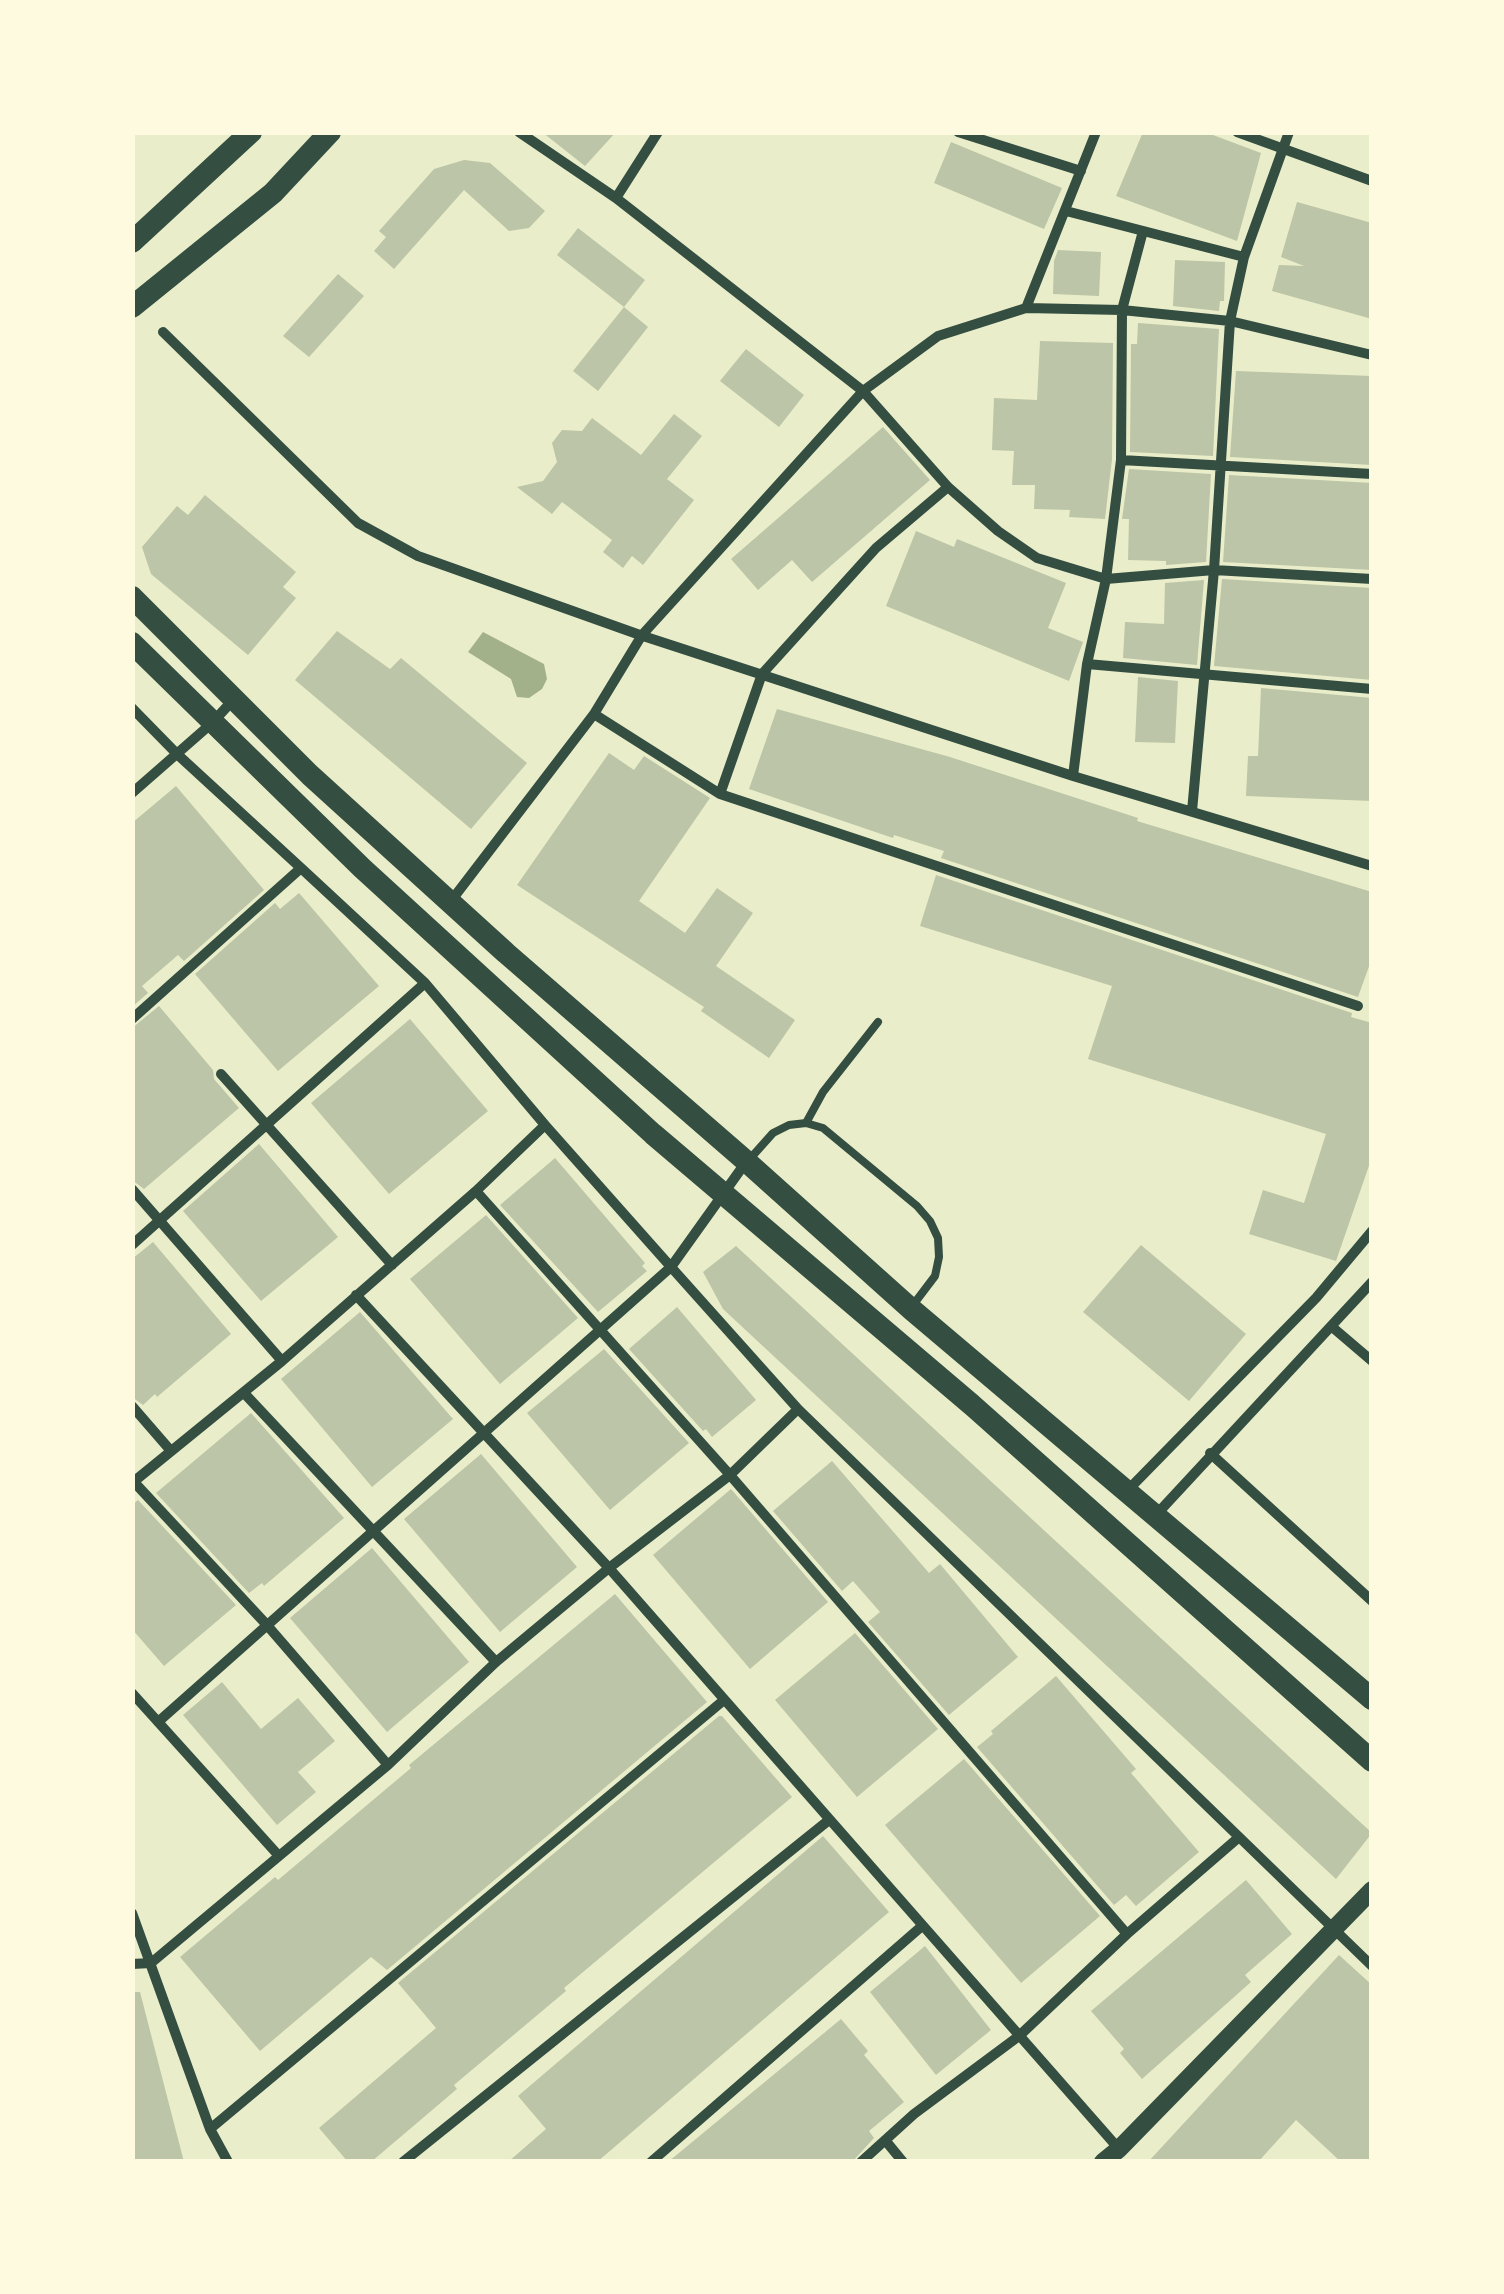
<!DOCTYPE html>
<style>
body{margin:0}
#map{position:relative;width:1504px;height:2294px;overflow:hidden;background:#e9edc9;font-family:"Public Sans",sans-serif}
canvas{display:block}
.frame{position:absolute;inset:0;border:135px solid #fefae0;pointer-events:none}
</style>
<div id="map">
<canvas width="1504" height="2294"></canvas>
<div class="frame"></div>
</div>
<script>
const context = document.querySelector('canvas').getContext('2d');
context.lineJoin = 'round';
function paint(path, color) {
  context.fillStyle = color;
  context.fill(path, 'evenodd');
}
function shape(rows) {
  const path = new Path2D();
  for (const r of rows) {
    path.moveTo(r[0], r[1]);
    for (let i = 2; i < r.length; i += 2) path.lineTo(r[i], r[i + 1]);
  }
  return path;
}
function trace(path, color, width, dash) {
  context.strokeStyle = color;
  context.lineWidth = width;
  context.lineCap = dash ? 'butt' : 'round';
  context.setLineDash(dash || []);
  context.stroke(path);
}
paint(shape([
 [483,632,544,664,547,679,542,689,529,698,517,697,511,679,468,652]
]), '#a3b18a');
paint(shape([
 [542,132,616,132,585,166],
 [1143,132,1205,132,1261,153,1237,241,1116,196],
 [951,142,1062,188,1044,229,934,183],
 [464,160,490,163,545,211,529,228,509,231,464,190,394,269,374,251,386,237,379,231,434,169],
 [1297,202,1372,223,1372,319,1272,291,1279,265,1304,266,1281,257],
 [578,228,645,280,624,307,557,255],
 [1058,250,1101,252,1099,296,1053,294,1054,261],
 [1175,260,1225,262,1224,301,1220,301,1219,311,1173,306],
 [338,274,364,296,309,357,283,336],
 [624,307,648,327,598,391,573,371],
 [1138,323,1219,329,1213,456,1130,452,1131,344,1137,344],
 [1040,341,1113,343,1112,459,1105,519,1069,517,1070,510,1034,509,1035,485,1012,485,1014,451,992,450,994,398,1037,400],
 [746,349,804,395,779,427,720,381],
 [1236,371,1372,376,1372,465,1230,457],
 [674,414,702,436,667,479,694,500,643,565,632,556,623,568,603,552,612,540,562,502,552,514,517,487,543,481,557,462,552,443,562,430,582,431,592,418,641,455],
 [883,427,930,480,812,582,792,560,758,590,731,559],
 [1129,469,1211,474,1206,562,1166,565,1166,561,1128,560,1129,519,1122,519],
 [1229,475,1372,483,1372,570,1223,562],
 [205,495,296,572,283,587,296,598,248,655,151,574,142,547,177,506,188,515],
 [916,531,954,547,957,539,1066,583,1048,628,1083,642,1069,681,886,606],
 [1222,579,1372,588,1372,680,1214,666],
 [1204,580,1197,665,1123,658,1125,622,1164,624,1165,583],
 [337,631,390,669,401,658,527,763,471,829,295,680],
 [1138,677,1178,681,1175,743,1135,742],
 [1261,688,1372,698,1372,801,1246,796,1248,756,1258,756],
 [777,709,950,757,1138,818,1137,821,1372,892,1372,958,1358,997,941,858,944,851,894,835,893,838,749,789],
 [609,753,634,770,644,756,710,798,639,901,685,933,717,888,753,913,716,966,795,1020,769,1058,701,1011,704,1007,517,885],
 [176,786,264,890,184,961,178,955,142,986,148,993,132,1007,132,823],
 [936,875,1352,1013,1351,1017,1372,1023,1372,1157,1336,1261,1249,1234,1263,1190,1304,1203,1326,1134,1088,1059,1112,986,920,926],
 [299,893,379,986,278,1071,195,974,275,903,280,909],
 [159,1006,213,1070,214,1079,239,1108,144,1189,132,1180,132,1028],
 [410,1019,488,1111,389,1194,311,1103],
 [259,1144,338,1237,261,1301,183,1211],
 [555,1158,645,1263,642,1266,647,1271,598,1312,500,1205],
 [486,1215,578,1318,500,1384,410,1279],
 [153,1242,231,1334,157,1397,155,1394,143,1405,132,1397,132,1259],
 [1141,1245,1246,1334,1189,1401,1083,1312],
 [736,1246,1372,1833,1336,1879,723,1309,703,1272],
 [677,1307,756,1400,712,1437,706,1429,703,1431,629,1349],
 [360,1312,453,1419,372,1487,281,1379],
 [604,1349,689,1443,610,1510,527,1413],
 [251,1413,344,1518,264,1586,262,1583,249,1593,156,1493],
 [481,1454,577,1567,500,1632,404,1519],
 [832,1461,929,1573,940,1564,1018,1657,949,1715,868,1622,880,1612,853,1581,842,1591,773,1511],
 [731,1489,828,1602,750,1669,653,1555],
 [138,1500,236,1605,164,1666,132,1629,132,1505],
 [372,1548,469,1662,387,1732,290,1618],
 [615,1594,707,1702,387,1970,371,1957,260,2051,180,1957,275,1877,278,1880,411,1768,409,1765],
 [855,1633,938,1729,857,1797,775,1700],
 [1056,1676,1136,1769,1131,1773,1199,1852,1136,1906,1126,1895,1114,1905,977,1747,993,1734,991,1731],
 [222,1682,261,1729,298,1698,335,1741,298,1772,316,1792,277,1825,183,1715],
 [719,1716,722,1716,792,1797,564,1988,566,1991,454,2085,457,2089,371,2162,348,2162,319,2128,436,2028,398,1983],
 [964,1759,1100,1916,1021,1983,885,1825],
 [823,1836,889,1912,597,2162,508,2162,546,2129,518,2096],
 [1246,1880,1292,1934,1245,1975,1251,1982,1142,2079,1120,2053,1124,2049,1091,2011],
 [925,1946,991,2030,936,2075,870,1992],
 [1339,1955,1372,1985,1372,2162,1341,2162,1296,2120,1258,2162,1148,2162],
 [132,1992,140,1992,184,2162,132,2162],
 [841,2019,868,2051,864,2055,904,2102,869,2131,874,2138,852,2162,668,2162]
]), '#bcc5a7');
trace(shape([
 [806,1123,823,1092,878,1022],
 [748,1161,773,1133,789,1125,806,1123,823,1128,917,1206,930,1221,938,1238,939,1257,935,1276,913,1305]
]), '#344e41', 8);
trace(shape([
 [519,132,616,198,863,391,948,487,998,531,1037,558,1106,579,1087,664,1073,776],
 [958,132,1081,171],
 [1237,132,1372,181],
 [616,198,658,132],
 [1066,211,1244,257],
 [1143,231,1122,310,1230,321,1372,355],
 [1026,308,1096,132],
 [163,332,358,523,418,556,640,635,1073,776,1372,866],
 [1121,460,1372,474],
 [1087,664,1372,689],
 [132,708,177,754,301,868],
 [594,714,720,794,1358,1006],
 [132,793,212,723,234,699],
 [720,794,762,674,876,548,948,487],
 [1192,811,1214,570,1230,321,1244,257,1289,132],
 [451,901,594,714,642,635,863,391,938,336,1026,308,1122,310,1121,460,1106,579,1214,570,1372,579],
 [132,1019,301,868,425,983],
 [221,1074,392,1265],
 [746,1162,671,1267,798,1409,1372,1966],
 [132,1189,282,1361],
 [476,1191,730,1475,1127,1934],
 [132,1245,425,983,545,1125],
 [356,1295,609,1568,1119,2149],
 [1331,1326,1372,1361],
 [244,1393,496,1662],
 [132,1406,171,1451],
 [1210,1453,1372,1601],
 [134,1482,266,1624,388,1765],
 [132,1483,282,1361,476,1191,545,1125,671,1267,158,1722],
 [1127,1491,1316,1298,1372,1231],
 [1155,1516,1372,1282],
 [132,1693,279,1856],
 [132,1913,210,2129,228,2162],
 [132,1964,151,1963,388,1765,496,1662,609,1568,730,1475,798,1409],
 [210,2129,724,1700],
 [885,2140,903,2162],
 [403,2162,829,1820],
 [651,2162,922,1926],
 [861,2162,914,2114,1019,2036,1127,1934,1238,1838]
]), '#344e41', 10);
trace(shape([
 [1103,2162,1119,2149,1372,1890]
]), '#344e41', 18);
trace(shape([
 [132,242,251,132],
 [132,307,273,193,330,132],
 [132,597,310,775,506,953,747,1162,911,1309,1372,1699],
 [132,643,362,868,653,1134,972,1405,1372,1761]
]), '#344e41', 22);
</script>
